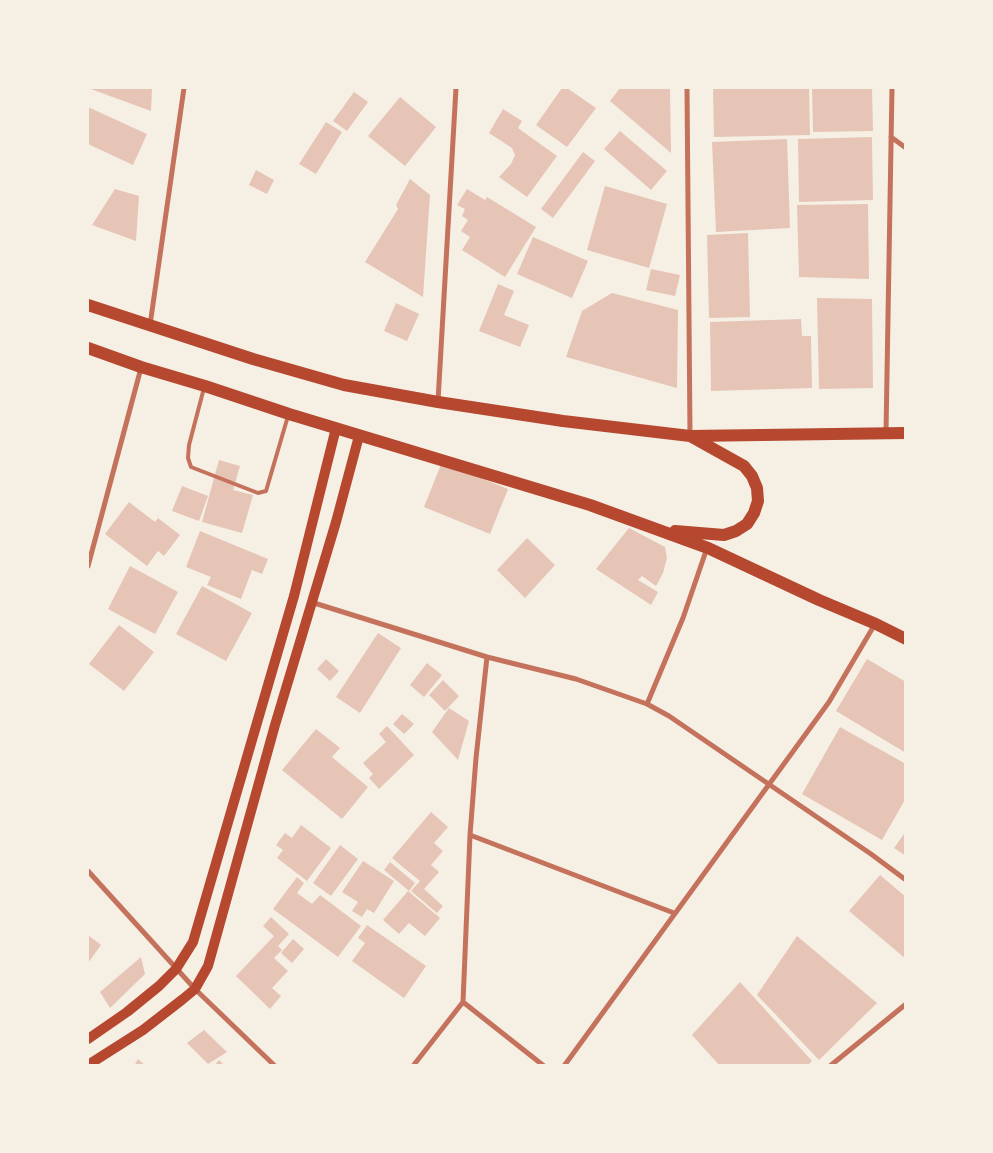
<!DOCTYPE html>
<style>
body{margin:0}
#map{position:relative;width:993px;height:1153px;overflow:hidden;background:#f6efe4;font-family:"Space Grotesk",sans-serif}
canvas{display:block}
.frame{position:absolute;inset:0;border:89px solid #f6efe4;pointer-events:none}
</style>
<div id="map">
<canvas width="993" height="1153"></canvas>
<div class="frame"></div>
</div>
<script>
const context = document.querySelector('canvas').getContext('2d');
context.lineJoin = 'round';
function paint(path, color) {
  context.fillStyle = color;
  context.fill(path, 'evenodd');
}
function shape(rows) {
  const path = new Path2D();
  for (const r of rows) {
    path.moveTo(r[0], r[1]);
    for (let i = 2; i < r.length; i += 2) path.lineTo(r[i], r[i + 1]);
  }
  return path;
}
function trace(path, color, width, dash) {
  context.strokeStyle = color;
  context.lineWidth = width;
  context.lineCap = dash ? 'butt' : 'round';
  context.setLineDash(dash || []);
  context.stroke(path);
}
paint(shape([
 [88,88,148,88,152,89,151,111],
 [562,88,567,88,596,108,567,147,536,125],
 [620,88,670,88,671,153,610,101],
 [713,88,809,88,810,135,714,137],
 [812,88,872,88,873,131,813,132],
 [354,92,368,102,347,131,333,121],
 [400,97,436,127,405,166,368,136],
 [88,107,147,134,133,165,88,144],
 [503,109,522,121,518,128,557,156,527,197,499,177,511,164,515,155,512,148,489,133],
 [326,122,342,132,316,174,299,164],
 [620,131,667,171,651,190,604,149],
 [872,137,873,200,799,202,798,139],
 [787,139,790,228,716,232,712,142],
 [583,152,595,161,553,218,541,209],
 [256,170,274,180,267,194,249,185],
 [410,179,430,195,423,297,365,262,398,209,396,205],
 [605,186,667,204,649,268,587,250],
 [115,189,139,196,136,241,92,225],
 [467,189,485,200,487,197,536,227,505,277,462,250,470,237,461,231,468,220,462,216,465,209,457,205],
 [868,204,869,279,799,277,797,205],
 [748,233,750,317,709,318,707,235],
 [533,237,588,261,572,298,517,274],
 [651,269,680,275,675,296,646,290],
 [498,284,514,291,504,315,529,325,520,347,479,331],
 [612,293,678,310,677,388,566,357,582,311],
 [817,298,872,299,873,388,819,389],
 [396,303,419,314,407,341,384,331],
 [801,319,802,336,811,336,812,388,711,391,710,322],
 [219,460,240,466,233,490,253,495,242,533,202,522],
 [442,462,508,489,490,534,424,507],
 [182,486,208,496,199,521,172,511],
 [129,502,155,522,158,518,180,535,164,556,158,551,147,566,105,534],
 [629,528,665,547,667,558,663,573,656,586,642,576,638,580,658,592,651,605,596,569],
 [200,531,268,559,262,574,252,570,241,599,207,585,211,577,186,567],
 [527,538,555,565,525,598,497,570],
 [130,566,178,592,155,634,108,609],
 [202,586,252,613,226,661,176,634],
 [119,625,154,652,124,691,89,664],
 [378,633,401,648,360,713,336,697],
 [326,659,339,671,330,681,317,669],
 [867,659,906,682,906,753,836,711],
 [427,663,442,675,424,697,410,685],
 [443,680,459,696,445,711,429,695],
 [449,708,469,721,458,760,432,732],
 [402,714,414,724,404,734,393,724],
 [387,726,414,755,379,789,369,778,373,774,363,763,386,742,379,734],
 [840,727,906,764,906,798,882,840,802,794],
 [316,729,340,748,332,757,368,787,342,819,282,770],
 [431,812,448,827,434,843,443,851,431,865,439,872,424,889,443,906,437,913,411,891,420,881,392,858],
 [301,825,331,848,307,881,277,858,283,850,276,845,285,833,292,838],
 [906,831,906,856,894,848],
 [340,845,358,859,331,896,313,883],
 [363,861,394,881,374,913,367,909,362,917,352,911,358,902,342,892],
 [390,862,415,883,409,891,384,870],
 [880,875,906,897,906,959,849,911],
 [297,877,304,883,297,893,312,904,320,895,361,926,338,957,273,909],
 [408,891,440,918,425,936,409,923,399,934,383,920],
 [271,917,289,934,278,946,282,950,274,958,288,971,272,988,281,996,270,1009,236,976,274,936,263,926],
 [367,925,426,966,404,998,352,961,365,943,358,938],
 [88,935,101,945,88,963],
 [797,936,877,1003,819,1060,757,995],
 [293,939,304,949,292,963,281,953],
 [141,957,145,974,110,1008,100,992],
 [740,982,812,1061,807,1066,720,1066,692,1035],
 [204,1030,227,1052,208,1064,187,1043],
 [138,1059,146,1066,134,1066],
 [219,1060,225,1066,214,1066]
]), '#e6c5b7');
trace(shape([
 [204,388,189,445,188,458,191,467,258,493,266,491,288,416]
]), '#c5725c', 4);
trace(shape([
 [687,88,690,434],
 [891,137,906,148],
 [150,325,184,88],
 [438,401,456,88],
 [886,432,892,88],
 [88,566,141,368],
 [311,602,487,657,576,679,647,704,669,716,871,854,906,880],
 [647,704,683,618,707,548],
 [470,835,674,913],
 [88,871,195,989,275,1066],
 [463,1002,544,1066],
 [413,1066,463,1002,470,835,476,758,487,657],
 [564,1066,829,702,875,624],
 [830,1066,906,1004]
]), '#c5725c', 5);
trace(shape([
 [88,1039,127,1012,159,986,176,969,193,942,294,596,336,428],
 [88,1065,143,1030,183,999,195,989,208,966,275,725,336,522,359,436]
]), '#b5482f', 10);
trace(shape([
 [88,305,253,359,344,385,438,402,563,421,690,436,906,433],
 [88,348,141,367,205,386,289,414,590,505,708,548,819,600,876,624,906,639],
 [675,531,724,535,736,531,747,524,754,513,758,501,757,488,752,476,744,466,692,437]
]), '#b5482f', 12);
</script>
